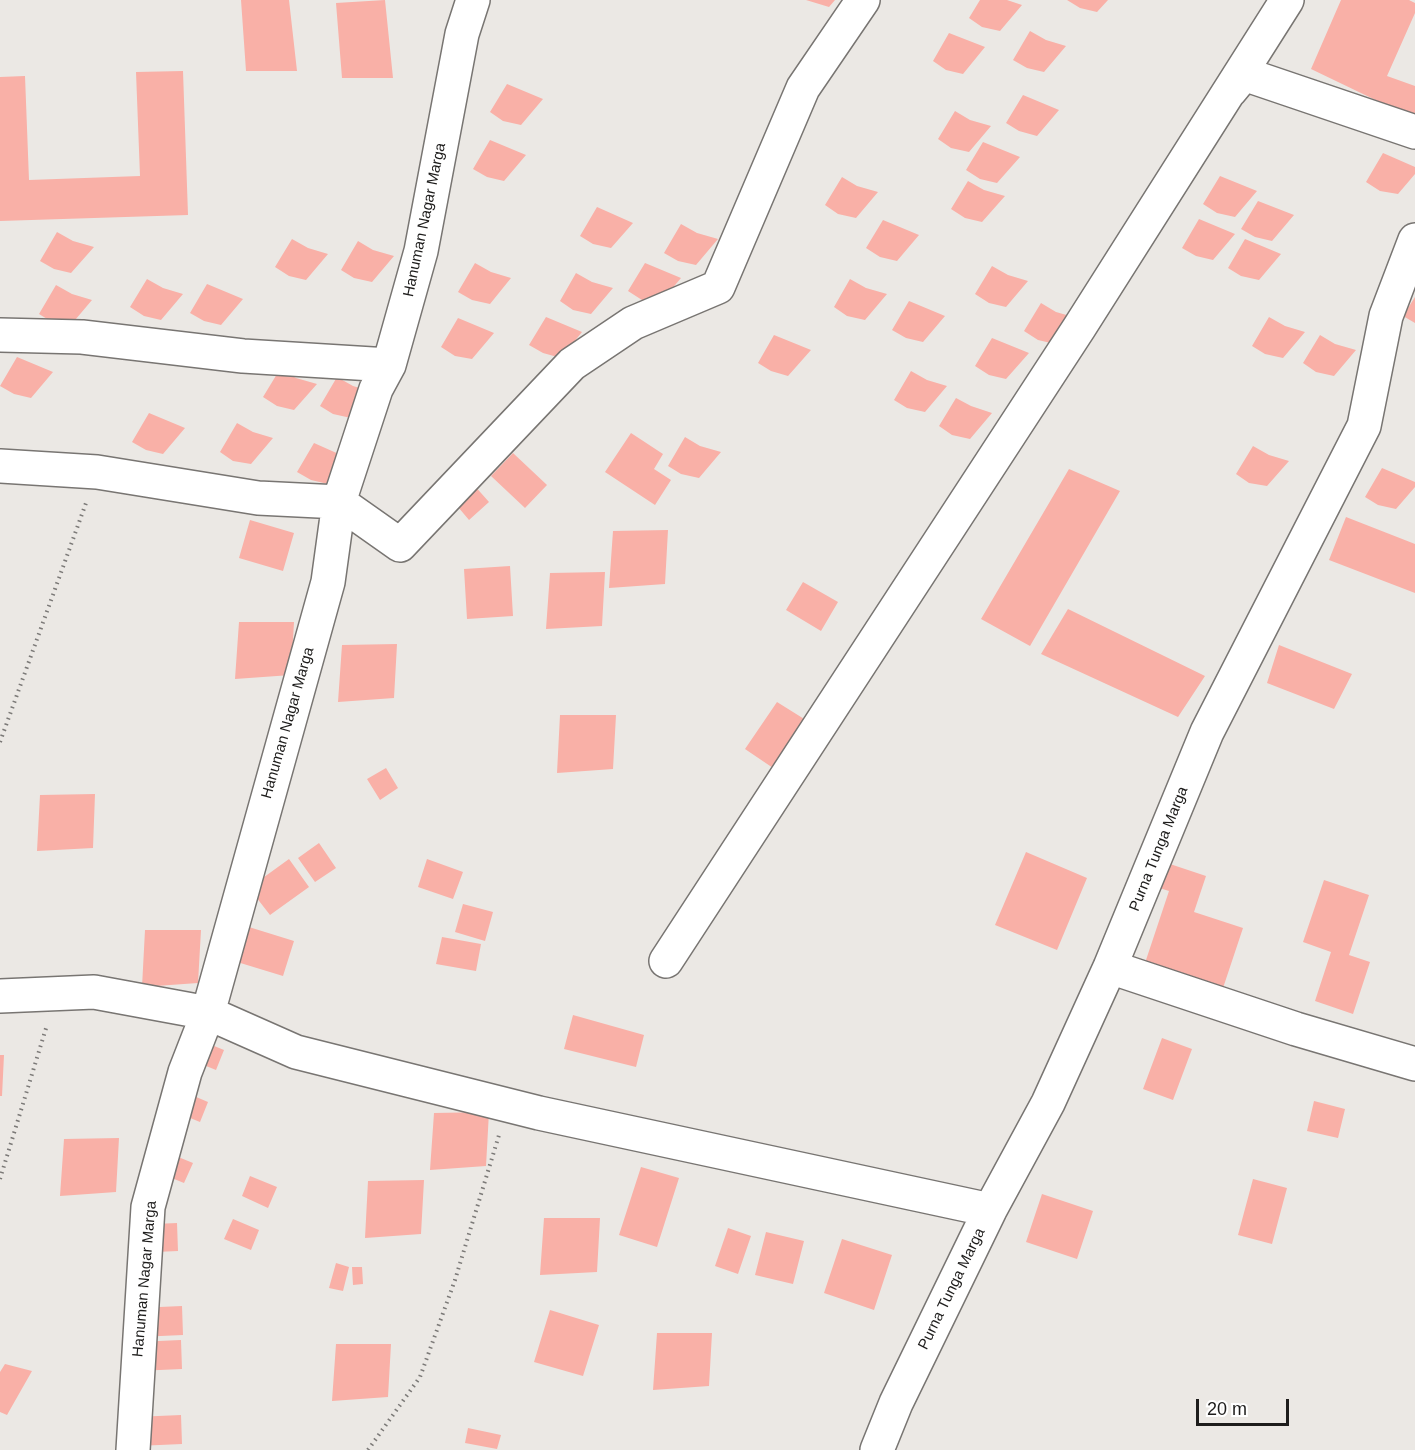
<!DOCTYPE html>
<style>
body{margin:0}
#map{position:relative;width:1415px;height:1450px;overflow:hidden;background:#ebe8e4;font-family:Arial,sans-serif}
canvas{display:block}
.scale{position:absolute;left:1196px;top:1399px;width:93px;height:27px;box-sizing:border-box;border:3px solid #1d1c1b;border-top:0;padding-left:8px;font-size:18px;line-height:21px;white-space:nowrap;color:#1d1c1b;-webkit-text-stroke:4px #fff;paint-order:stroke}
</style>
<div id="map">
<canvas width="1415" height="1450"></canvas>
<div class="scale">20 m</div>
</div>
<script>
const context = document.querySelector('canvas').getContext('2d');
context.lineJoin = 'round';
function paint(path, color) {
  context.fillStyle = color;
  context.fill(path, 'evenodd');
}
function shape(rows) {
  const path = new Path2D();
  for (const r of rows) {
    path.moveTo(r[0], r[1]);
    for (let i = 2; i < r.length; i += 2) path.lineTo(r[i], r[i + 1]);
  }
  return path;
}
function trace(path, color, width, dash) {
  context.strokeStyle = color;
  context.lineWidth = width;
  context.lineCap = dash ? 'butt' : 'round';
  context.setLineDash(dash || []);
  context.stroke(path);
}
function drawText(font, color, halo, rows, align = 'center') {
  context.font = font + ' Arial,sans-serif';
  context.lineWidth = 4.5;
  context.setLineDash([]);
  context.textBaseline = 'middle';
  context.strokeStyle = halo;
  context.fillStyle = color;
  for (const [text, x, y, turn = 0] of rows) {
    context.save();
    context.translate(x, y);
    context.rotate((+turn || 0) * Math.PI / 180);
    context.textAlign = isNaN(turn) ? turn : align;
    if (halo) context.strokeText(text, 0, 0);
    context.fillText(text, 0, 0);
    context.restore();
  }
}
paint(shape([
 [241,0,289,0,297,71,246,71],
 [385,0,393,78,342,78,336,3],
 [806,0,835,0,829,7],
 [980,0,1007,0,1022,5,1000,31,982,27,969,18],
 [1067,0,1108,0,1097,12,1080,8],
 [1341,0,1409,0,1415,3,1415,13,1387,76,1415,86,1415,119,1311,69],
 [1030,31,1046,40,1066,46,1044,72,1027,68,1013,60],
 [949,33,985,47,963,74,946,70,933,61],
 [183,71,188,215,0,221,0,77,25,76,29,180,140,176,136,72],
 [507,84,543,99,521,125,503,121,490,112],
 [1023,95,1059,110,1037,136,1019,131,1006,123],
 [955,111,970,120,991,126,969,152,951,148,938,139],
 [490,140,526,155,504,181,487,177,473,169],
 [983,142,1020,157,997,183,980,179,966,170],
 [1383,153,1415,167,1415,174,1398,194,1380,191,1366,182],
 [1220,176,1257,191,1235,217,1217,213,1203,204],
 [842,177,857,186,878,192,856,218,838,214,825,205],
 [968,181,984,190,1005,196,982,222,965,218,951,209],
 [1258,201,1294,215,1272,241,1255,237,1241,229],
 [597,207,633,223,611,248,593,244,580,236],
 [1199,219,1235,234,1213,260,1196,256,1182,248],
 [883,220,919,235,897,261,880,257,866,248],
 [681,224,697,233,718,239,696,265,678,261,664,253],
 [57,232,73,241,94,247,71,273,54,269,40,261],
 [292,239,308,248,328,254,306,280,289,276,275,267],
 [1245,239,1281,254,1259,280,1241,276,1228,268],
 [358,241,373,250,394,256,372,282,354,278,341,270],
 [475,263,491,272,511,278,490,304,472,300,458,292],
 [645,263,681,278,659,304,642,300,628,291],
 [992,266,1008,275,1028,281,1006,307,989,303,975,294],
 [576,273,592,282,613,288,591,314,573,310,560,301],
 [147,279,163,288,183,294,161,320,144,316,130,307],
 [850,279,866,288,887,294,865,320,847,316,834,307],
 [207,284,243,299,221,325,204,321,190,313],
 [56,285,72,294,92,300,70,326,52,322,39,314],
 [1415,297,1415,323,1403,316],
 [909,301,945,316,923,342,906,338,892,330],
 [1041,303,1056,312,1077,318,1055,344,1038,340,1024,331],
 [546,317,582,332,561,358,543,353,529,345],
 [1269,317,1285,326,1305,332,1283,358,1265,354,1252,346],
 [458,318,494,333,472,359,455,356,441,347],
 [774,335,811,350,788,376,771,371,758,363],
 [1320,335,1335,344,1356,350,1334,376,1316,372,1303,363],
 [992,338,1029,353,1006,379,989,375,975,366],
 [17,357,53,372,31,398,14,394,0,386],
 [280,369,296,378,317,384,294,410,277,406,263,397],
 [911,371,927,380,947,386,925,412,907,408,894,400],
 [337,377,353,386,373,392,351,418,333,414,320,406],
 [956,398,971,406,992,413,970,439,952,435,939,426],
 [149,413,185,428,163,454,146,450,132,442],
 [237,423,253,432,273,438,251,464,233,461,220,452],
 [631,433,663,454,654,469,671,480,655,505,605,472],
 [685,437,700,446,721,452,699,478,681,474,668,466],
 [314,443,350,459,328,484,311,480,297,472],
 [1253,446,1269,455,1289,461,1267,486,1249,483,1236,474],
 [513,453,547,485,525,508,491,476],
 [1382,468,1415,482,1415,487,1396,509,1378,505,1365,497],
 [1069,469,1120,491,1030,646,981,619],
 [473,484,489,502,469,520,453,501],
 [1346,517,1415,544,1415,593,1329,560],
 [250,520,294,533,283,571,239,558],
 [668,530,665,584,609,588,613,531],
 [510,566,513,616,467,619,464,569],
 [605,572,602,626,546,629,550,573],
 [803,582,838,602,821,631,786,610],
 [1068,609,1205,676,1178,717,1041,654],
 [239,622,294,622,291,675,235,679],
 [397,644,394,698,338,702,342,645],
 [1279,645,1352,674,1334,709,1267,683],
 [777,702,809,722,776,770,745,749],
 [560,715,616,715,613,769,557,773],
 [386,768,398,788,380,800,367,779],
 [95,794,93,848,37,851,40,795],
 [319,843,336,868,315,882,298,858],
 [1026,852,1087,878,1057,950,995,925],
 [289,859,309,887,270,915,249,888],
 [427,859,463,872,453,899,418,887],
 [1158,860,1206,876,1194,912,1243,928,1221,994,1143,969,1169,891,1150,885],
 [1324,880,1369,895,1349,955,1370,962,1353,1014,1315,1001,1331,952,1303,942],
 [463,904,493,912,485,941,455,932],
 [236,923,294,941,283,976,224,958],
 [145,930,201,930,198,983,142,987],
 [442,937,481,944,476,971,436,964],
 [573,1015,644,1035,636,1067,564,1049],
 [1162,1038,1192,1049,1173,1100,1143,1089],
 [197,1039,224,1050,216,1070,189,1059],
 [0,1055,4,1055,2,1096,0,1096],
 [182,1091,208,1102,200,1122,173,1111],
 [1314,1101,1345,1109,1338,1138,1307,1131],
 [489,1112,486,1166,430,1170,434,1113],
 [119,1138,116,1192,60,1196,64,1139],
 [166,1152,193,1163,184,1183,157,1172],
 [641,1167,679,1178,657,1247,619,1235],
 [250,1176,277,1187,268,1208,242,1196],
 [1253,1179,1287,1188,1272,1244,1238,1235],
 [424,1180,421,1234,365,1238,368,1181],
 [1042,1194,1093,1211,1077,1259,1026,1242],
 [544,1218,600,1218,597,1272,540,1275],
 [233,1219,259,1230,251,1250,224,1239],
 [177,1223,178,1251,133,1253,132,1225],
 [728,1228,751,1236,738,1274,715,1266],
 [766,1232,804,1241,793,1284,755,1275],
 [842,1239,892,1255,874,1310,824,1293],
 [336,1263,349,1267,343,1291,329,1288],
 [352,1267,362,1267,363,1284,353,1285],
 [182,1306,183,1335,138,1337,137,1308],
 [550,1310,599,1325,583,1376,534,1362],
 [657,1333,712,1333,709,1386,653,1390],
 [181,1340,182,1369,137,1371,136,1342],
 [336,1344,391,1344,388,1397,332,1401],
 [5,1364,32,1371,7,1415,0,1412,0,1372],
 [181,1415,182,1444,137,1446,135,1417],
 [468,1428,501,1435,497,1449,465,1443]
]), '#f9b0a7');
const minor = shape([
 [1230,91,1244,74,1415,132],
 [0,335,82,337,243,356,389,365],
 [0,466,97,472,258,498,339,502,400,545,572,364,633,323,718,287,803,88,863,0],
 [666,961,1079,328,1287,0],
 [1110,967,1296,1029,1415,1064],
 [0,996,94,992,208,1013,296,1052,539,1113,990,1210],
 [133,1450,148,1207,185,1072,208,1013,328,582,339,502,376,389,389,365,421,251,462,34,473,0],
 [877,1450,896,1403,990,1210,1048,1103,1110,967,1207,732,1364,426,1386,316,1415,240]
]);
trace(minor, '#787572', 36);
trace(shape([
 [0,742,86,503],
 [0,1179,47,1025],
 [368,1450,420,1377,455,1280,499,1135]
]), '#7b7977', 4, [1.5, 4.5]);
trace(minor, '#fff', 33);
drawText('15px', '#1d1c1b', '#fff', [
 ["Hanuman Nagar Marga",425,220,-78],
 ["Hanuman Nagar Marga",288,723,-74],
 ["Purna Tunga Marga",1159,849,-68],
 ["Hanuman Nagar Marga",145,1279,-85],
 ["Purna Tunga Marga",952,1289,-64]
]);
</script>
